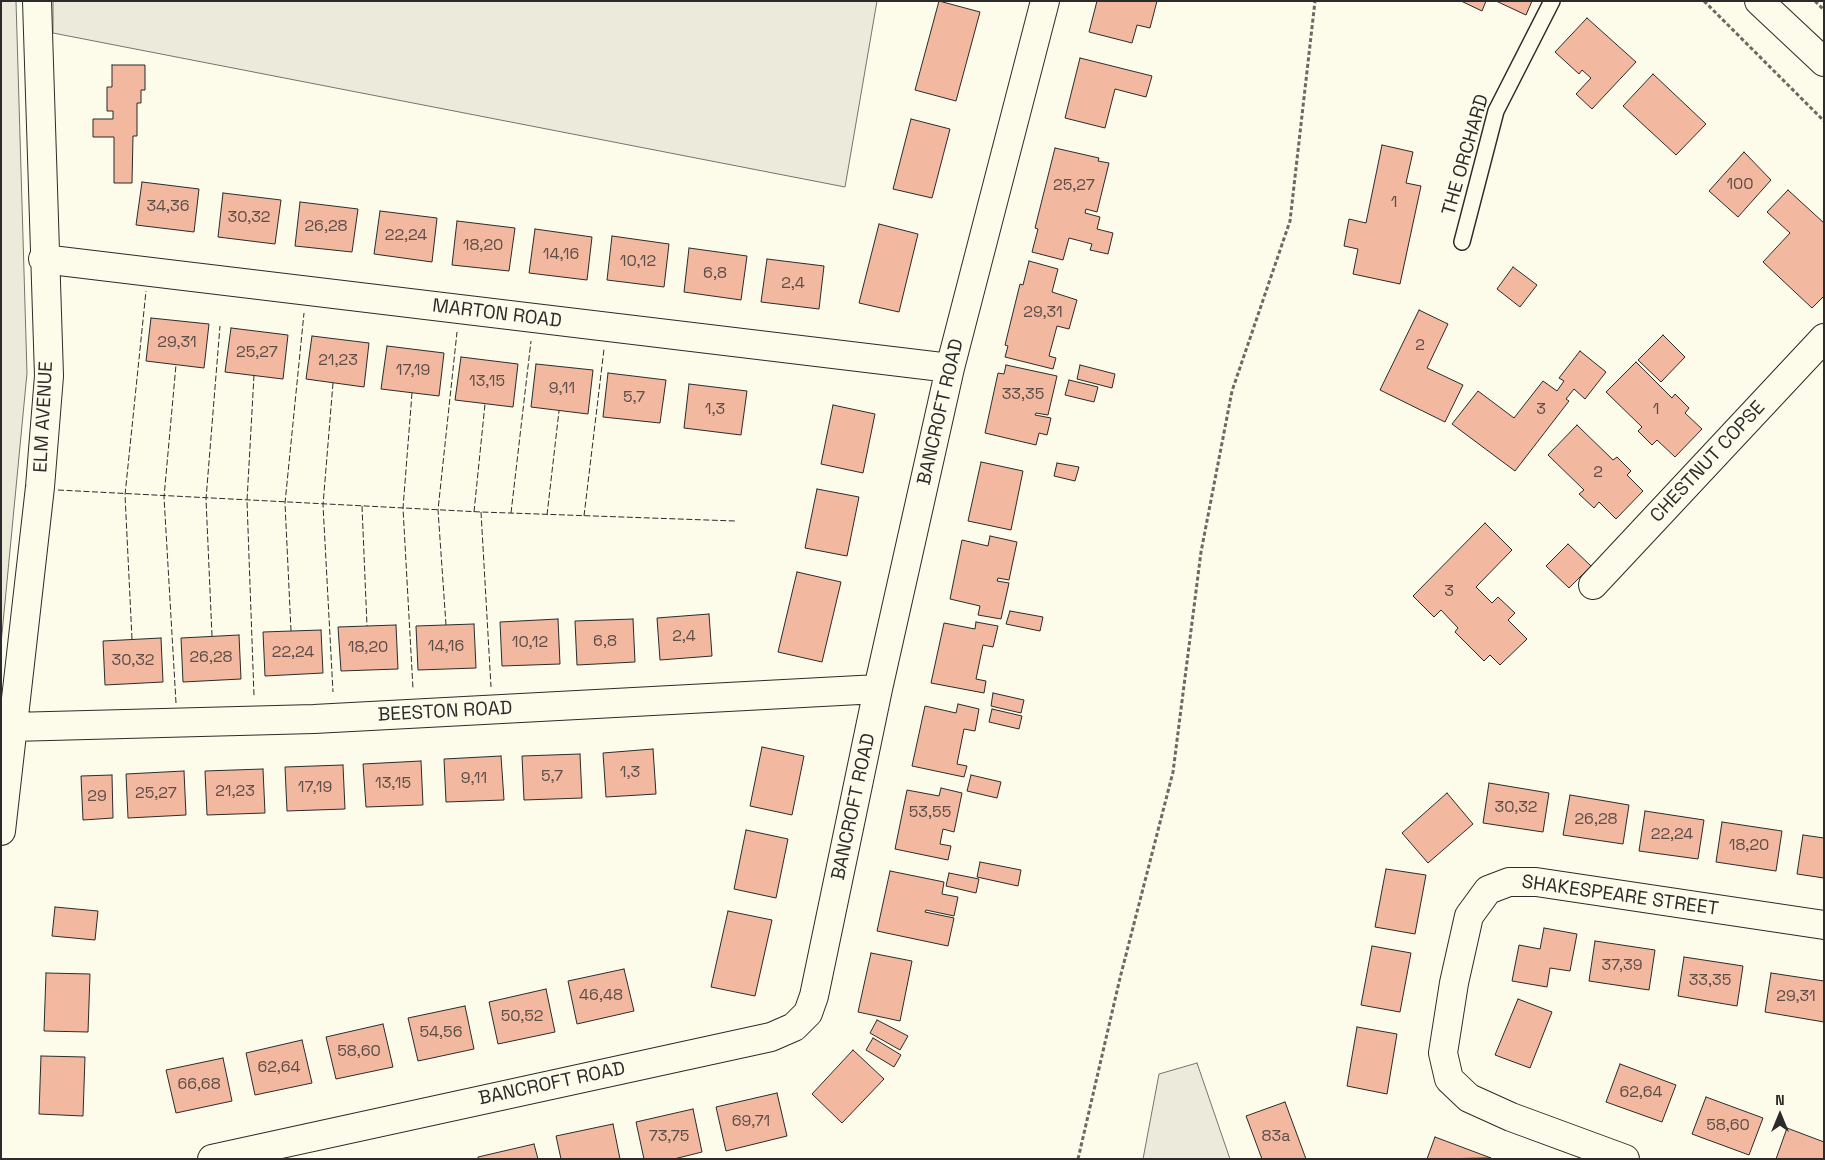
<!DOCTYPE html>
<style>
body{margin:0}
#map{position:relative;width:1825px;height:1160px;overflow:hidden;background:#fdfbea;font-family:"Space Grotesk",sans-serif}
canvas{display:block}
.frame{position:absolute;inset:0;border:2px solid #2b2b2b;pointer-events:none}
.north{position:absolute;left:1755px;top:1090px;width:50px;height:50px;-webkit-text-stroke:4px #fdfbea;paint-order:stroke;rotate:0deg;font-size:14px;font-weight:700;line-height:20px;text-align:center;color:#2b2b2b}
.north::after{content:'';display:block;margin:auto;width:18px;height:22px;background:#2b2b2b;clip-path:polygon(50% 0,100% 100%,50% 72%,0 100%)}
</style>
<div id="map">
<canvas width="1825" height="1160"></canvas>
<div class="frame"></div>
<div class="north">N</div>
</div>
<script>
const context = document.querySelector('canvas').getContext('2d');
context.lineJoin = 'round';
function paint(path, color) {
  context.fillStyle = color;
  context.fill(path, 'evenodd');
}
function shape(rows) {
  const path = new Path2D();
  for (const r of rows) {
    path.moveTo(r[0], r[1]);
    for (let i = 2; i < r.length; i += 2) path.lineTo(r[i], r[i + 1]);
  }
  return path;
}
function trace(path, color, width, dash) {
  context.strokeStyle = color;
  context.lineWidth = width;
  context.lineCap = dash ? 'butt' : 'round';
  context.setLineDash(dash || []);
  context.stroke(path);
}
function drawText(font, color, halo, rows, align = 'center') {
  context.font = font + ' "Space Grotesk",sans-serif';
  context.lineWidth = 4;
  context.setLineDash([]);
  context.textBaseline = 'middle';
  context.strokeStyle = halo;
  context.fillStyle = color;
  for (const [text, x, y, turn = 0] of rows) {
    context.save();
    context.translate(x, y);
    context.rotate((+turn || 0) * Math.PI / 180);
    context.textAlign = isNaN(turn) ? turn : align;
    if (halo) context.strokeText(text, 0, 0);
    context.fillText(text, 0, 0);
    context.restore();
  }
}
const green = shape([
 [1,1,16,1,27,373,1,644,1,1],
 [53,1,877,1,845,187,53,33,53,1],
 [1197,1063,1230,1159,1143,1159,1159,1074,1197,1063]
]);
paint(green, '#ecebdb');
trace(green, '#74746e', 1);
const building = shape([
 [939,1,980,12,956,101,915,90,939,1],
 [1097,1,1157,1,1150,28,1137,25,1132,43,1089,32,1097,1],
 [1461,1,1486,1,1482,11,1461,1],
 [1496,1,1532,1,1526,15,1496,1],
 [1587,18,1636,62,1592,109,1576,94,1591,78,1582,70,1579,74,1555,52,1587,18],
 [1080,58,1152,76,1146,97,1115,89,1105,128,1065,118,1080,58],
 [112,65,145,65,145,90,141,90,141,103,137,103,137,136,133,136,132,183,114,183,114,137,93,137,93,119,113,119,113,111,107,111,107,87,112,87,112,65],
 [1653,74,1706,124,1676,155,1623,106,1653,74],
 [911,119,950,129,932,198,893,189,911,119],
 [1382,145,1413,152,1406,183,1421,186,1400,284,1353,274,1358,249,1344,246,1349,219,1366,223,1382,145],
 [1055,148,1099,158,1098,161,1109,163,1097,212,1086,209,1085,213,1100,217,1097,229,1113,233,1108,254,1090,250,1092,244,1069,238,1063,260,1032,252,1038,229,1035,228,1055,148],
 [1744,152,1771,180,1738,217,1709,191,1744,152],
 [142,182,199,189,194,232,136,225,142,182],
 [1788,190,1824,223,1824,296,1812,308,1763,262,1790,233,1767,212,1788,190],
 [223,193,281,200,275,244,218,237,223,193],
 [300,202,358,209,352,252,295,246,300,202],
 [380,211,437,218,432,262,374,254,380,211],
 [457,221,515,228,509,271,452,265,457,221],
 [879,224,918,234,899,312,859,303,879,224],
 [535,229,592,237,587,280,529,273,535,229],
 [612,236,669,244,664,287,607,280,612,236],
 [689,248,747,256,741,300,684,292,689,248],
 [767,259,824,266,819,309,761,302,767,259],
 [1029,261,1058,269,1052,292,1077,300,1069,329,1057,326,1049,356,1056,358,1053,369,1005,357,1008,346,1005,345,1020,284,1023,285,1029,261],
 [1513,267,1537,285,1520,307,1497,289,1513,267],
 [1419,310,1448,324,1427,368,1463,385,1445,422,1380,390,1419,310],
 [151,318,209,324,204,368,146,361,151,318],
 [231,328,288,335,283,379,225,372,231,328],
 [1663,335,1685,357,1661,382,1638,360,1663,335],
 [312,336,369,343,364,387,306,379,312,336],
 [387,346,444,353,439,396,381,389,387,346],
 [1580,351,1606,372,1585,399,1574,389,1566,399,1569,401,1515,471,1452,424,1478,391,1514,418,1543,381,1557,391,1564,381,1559,378,1580,351],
 [461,357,518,364,513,407,455,400,461,357],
 [1636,362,1672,398,1675,394,1689,408,1685,413,1702,429,1675,457,1657,440,1652,445,1638,431,1642,427,1606,392,1636,362],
 [536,364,593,370,588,414,531,407,536,364],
 [1006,365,1057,376,1048,415,1036,413,1035,415,1051,418,1047,435,1039,433,1036,445,985,433,998,373,1004,374,1006,365],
 [1080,365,1115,374,1112,388,1077,379,1080,365],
 [608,373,666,380,660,423,603,417,608,373],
 [1069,380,1098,387,1094,402,1065,395,1069,380],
 [689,384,747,391,741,435,684,428,689,384],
 [833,405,875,414,863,473,821,464,833,405],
 [1577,425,1613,460,1617,457,1631,471,1627,475,1643,491,1616,519,1599,502,1594,508,1579,494,1584,490,1548,455,1577,425],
 [981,462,1023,471,1011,530,968,521,981,462],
 [1057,463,1079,467,1075,481,1054,476,1057,463],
 [817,489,859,497,847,556,805,548,817,489],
 [1485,523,1512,550,1476,587,1492,603,1498,597,1515,613,1508,620,1527,639,1500,665,1490,655,1484,661,1455,632,1458,628,1441,610,1434,617,1413,596,1485,523],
 [990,536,1017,542,1009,580,998,578,997,581,1009,583,1001,619,978,615,980,606,950,599,962,540,988,546,990,536],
 [1568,544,1591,566,1569,588,1546,566,1568,544],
 [797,572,841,582,822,662,778,652,797,572],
 [1010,611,1043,617,1040,631,1006,624,1010,611],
 [709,614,712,656,660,660,657,618,709,614],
 [558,619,560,664,502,666,500,622,558,619],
 [633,619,635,662,577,665,575,621,633,619],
 [976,622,998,626,993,647,983,645,976,679,986,681,984,693,931,683,944,623,975,629,976,622],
 [474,624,476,668,418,670,416,626,474,624],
 [396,625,398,669,341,671,338,627,396,625],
 [321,630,323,673,265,676,263,632,321,630],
 [239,635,241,679,183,682,181,638,239,635],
 [161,638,163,682,105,685,103,641,161,638],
 [993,693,1024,700,1021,713,991,706,993,693],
 [958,704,979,709,975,731,964,729,957,764,967,766,964,777,912,766,925,706,956,713,958,704],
 [992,709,1022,716,1019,729,989,722,992,709],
 [762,747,804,756,792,815,750,806,762,747],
 [653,749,656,794,606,797,603,753,653,749],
 [580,754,582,798,524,800,522,756,580,754],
 [501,756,504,800,446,802,444,759,501,756],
 [421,761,423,805,366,807,363,764,421,761],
 [343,765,345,809,287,811,285,767,343,765],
 [263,769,265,813,207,815,205,771,263,769],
 [184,771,186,815,128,818,126,774,184,771],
 [112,775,113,818,83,820,81,776,112,775],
 [971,775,1001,782,997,798,967,791,971,775],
 [1489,783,1549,793,1543,832,1483,823,1489,783],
 [941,788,962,793,954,832,943,829,940,844,951,846,948,860,895,849,907,790,939,796,941,788],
 [1447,793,1473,824,1428,863,1402,833,1447,793],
 [1570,795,1629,805,1623,844,1563,835,1570,795],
 [1645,811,1704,820,1698,859,1639,851,1645,811],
 [1722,822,1782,831,1776,871,1716,862,1722,822],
 [746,830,788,839,776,898,734,889,746,830],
 [1803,835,1824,838,1824,878,1797,874,1803,835],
 [980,862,1021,870,1018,886,977,877,980,862],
 [1386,869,1426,875,1415,934,1375,927,1386,869],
 [890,871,944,882,942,894,958,897,954,916,926,910,925,912,954,918,948,946,877,931,890,871],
 [949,873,979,879,976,893,946,886,949,873],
 [55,907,98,911,95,940,52,936,55,907],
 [728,911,772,920,755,996,711,987,728,911],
 [1544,928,1577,934,1570,971,1550,968,1547,987,1512,981,1519,945,1540,949,1544,928],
 [1595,941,1655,950,1649,990,1589,981,1595,941],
 [1372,946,1411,953,1400,1012,1361,1005,1372,946],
 [871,953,912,961,900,1021,858,1012,871,953],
 [1684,957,1743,966,1737,1006,1678,996,1684,957],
 [624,969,634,1011,577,1024,568,981,624,969],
 [46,973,90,974,88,1032,44,1031,46,973],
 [1771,973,1824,981,1824,1022,1765,1012,1771,973],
 [546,989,555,1032,498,1044,489,1002,546,989],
 [1518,999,1552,1012,1530,1068,1495,1055,1518,999],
 [465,1006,474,1049,418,1061,408,1018,465,1006],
 [877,1020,908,1036,900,1050,870,1033,877,1020],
 [383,1024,393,1067,336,1079,326,1037,383,1024],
 [1357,1027,1397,1034,1387,1094,1347,1086,1357,1027],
 [873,1038,901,1055,894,1067,866,1050,873,1038],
 [302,1040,312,1083,255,1095,246,1053,302,1040],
 [853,1050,884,1079,842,1123,812,1094,853,1050],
 [41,1056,85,1057,83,1116,39,1114,41,1056],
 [223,1058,232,1101,176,1113,166,1070,223,1058],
 [1620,1064,1676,1085,1662,1122,1606,1102,1620,1064],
 [777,1093,787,1136,726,1151,716,1107,777,1093],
 [1706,1097,1763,1118,1749,1155,1692,1134,1706,1097],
 [1285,1102,1306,1159,1262,1159,1246,1116,1285,1102],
 [693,1109,702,1152,674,1159,644,1159,636,1122,693,1109],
 [613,1124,620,1159,561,1159,556,1136,613,1124],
 [1787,1128,1824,1142,1824,1159,1776,1159,1787,1128],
 [1435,1137,1491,1158,1427,1159,1435,1137],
 [534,1144,538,1159,478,1159,478,1157,534,1144]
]);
paint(building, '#f2b8a0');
trace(building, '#2b2b2b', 1);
const service = shape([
 [1462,242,1496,111,1552,1]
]);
const minor = shape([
 [43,259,950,368],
 [1593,585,1824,338],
 [12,727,314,719,878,689],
 [1,831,40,487,49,376,37,1],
 [212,1159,771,1037,794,1027,808,1013,814,996,878,689,950,368,1045,1],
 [1625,1159,1511,1117,1469,1098,1449,1079,1443,1053,1454,983,1469,916,1488,890,1509,882,1536,882,1824,925]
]);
const secondary = shape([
 [1759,1,1824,62]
]);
trace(service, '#2b2b2b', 18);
trace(minor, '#2b2b2b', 30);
trace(secondary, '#2b2b2b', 30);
trace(shape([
 [1704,1,1824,121],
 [1815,1,1824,10],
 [1078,1159,1120,978,1173,772,1201,552,1232,391,1290,221,1315,1]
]), '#6a6964', 3, [4, 2.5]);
trace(service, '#fdfbea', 15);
trace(minor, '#fdfbea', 28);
trace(secondary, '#fdfbea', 28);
trace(shape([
 [254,375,247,501,254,696],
 [333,383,323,505,333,692],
 [412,393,403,508,413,689],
 [58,490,481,512,735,521],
 [362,506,367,626],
 [474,512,485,404],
 [481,512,491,687],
 [511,513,531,341],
 [547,515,559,411],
 [584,516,604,349],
 [446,625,438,510,457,332],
 [291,631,285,503,304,313],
 [212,636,206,499,220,326],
 [132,639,125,495,146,291],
 [176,703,164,497,176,365]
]), '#2b2b2b', 1, [6, 2.5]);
drawText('16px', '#5d4e48', null, [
 ["100",1740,185],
 ["25,27",1074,186],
 ["1",1394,203],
 ["34,36",168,207],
 ["30,32",249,218],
 ["26,28",326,227],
 ["22,24",406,236],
 ["18,20",483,246],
 ["14,16",561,255],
 ["10,12",638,262],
 ["6,8",715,274],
 ["2,4",793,284],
 ["29,31",1043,313],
 ["29,31",177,343],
 ["2",1420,346],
 ["25,27",257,353],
 ["21,23",338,361],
 ["17,19",413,371],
 ["13,15",487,382],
 ["9,11",562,389],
 ["33,35",1023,395],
 ["5,7",634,398],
 ["1,3",715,410],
 ["3",1541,410],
 ["1",1656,410],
 ["2",1598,473],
 ["3",1449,592],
 ["2,4",684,637],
 ["6,8",605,642],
 ["10,12",530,643],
 ["14,16",446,647],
 ["18,20",368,648],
 ["22,24",293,653],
 ["26,28",211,658],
 ["30,32",133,661],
 ["1,3",630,773],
 ["5,7",552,777],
 ["9,11",474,779],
 ["13,15",393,784],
 ["17,19",315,788],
 ["21,23",235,792],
 ["25,27",156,794],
 ["29",97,797],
 ["30,32",1516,808],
 ["53,55",930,813],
 ["26,28",1596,820],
 ["22,24",1672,835],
 ["18,20",1749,846],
 ["37,39",1622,966],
 ["33,35",1710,981],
 ["46,48",601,996],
 ["29,31",1796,997],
 ["50,52",522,1017],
 ["54,56",441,1033],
 ["58,60",359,1052],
 ["62,64",279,1068],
 ["66,68",199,1085],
 ["62,64",1641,1093],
 ["69,71",751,1122],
 ["58,60",1728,1126],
 ["73,75",669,1137],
 ["83a",1276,1137]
]);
drawText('19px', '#2b2b2b', '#fdfbea', [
 ["THE ORCHARD",1466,155,-74],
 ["MARTON ROAD",497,314,7],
 ["BANCROFT ROAD",941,412,-77],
 ["ELM AVENUE",44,417,-87],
 ["CHESTNUT COPSE",1708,462,-47],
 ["BEESTON ROAD",445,712,-3],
 ["BANCROFT ROAD",854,807,-78],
 ["SHAKESPEARE STREET",1620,896,8],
 ["BANCROFT ROAD",552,1084,-12]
]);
</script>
